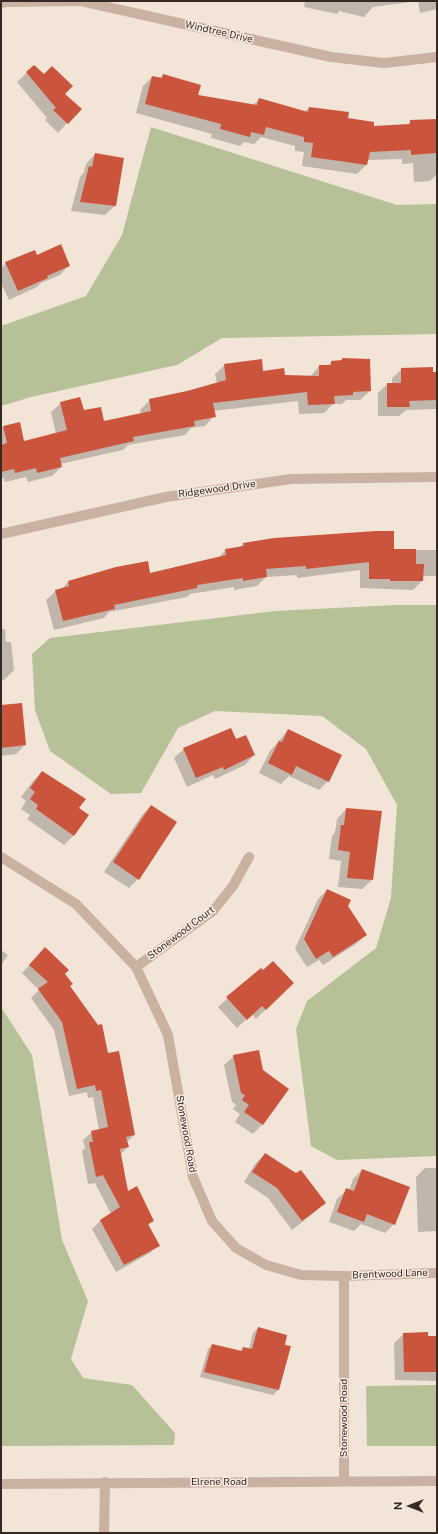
<!DOCTYPE html>
<style>
body{margin:0}
#map{position:relative;width:438px;height:1534px;overflow:hidden;background:#f2e4d7;font-family:"Public Sans",sans-serif}
canvas{display:block}
.frame{position:absolute;inset:0;border:2px solid #352925;pointer-events:none}
.north{position:absolute;left:390px;top:1486px;width:40px;height:40px;-webkit-text-stroke:3px #faeee4;paint-order:stroke;rotate:270deg;font-size:11px;font-weight:700;line-height:16px;text-align:center;color:#352925}
.north::after{content:'';display:block;margin:auto;width:14px;height:18px;background:#352925;clip-path:polygon(50% 0,100% 100%,50% 72%,0 100%)}
</style>
<div id="map">
<canvas width="438" height="1534"></canvas>
<div class="frame"></div>
<div class="north">N</div>
</div>
<script>
const context = document.querySelector('canvas').getContext('2d');
context.lineJoin = 'round';
function paint(path, color) {
  context.fillStyle = color;
  context.fill(path, 'evenodd');
}
function shape(rows) {
  const path = new Path2D();
  for (const r of rows) {
    path.moveTo(r[0], r[1]);
    for (let i = 2; i < r.length; i += 2) path.lineTo(r[i], r[i + 1]);
  }
  return path;
}
function trace(path, color, width, dash) {
  context.strokeStyle = color;
  context.lineWidth = width;
  context.lineCap = dash ? 'butt' : 'round';
  context.setLineDash(dash || []);
  context.stroke(path);
}
function drawText(font, color, halo, rows, align = 'center') {
  context.font = font + ' "Public Sans",sans-serif';
  context.lineWidth = 3;
  context.setLineDash([]);
  context.textBaseline = 'middle';
  context.strokeStyle = halo;
  context.fillStyle = color;
  for (const [text, x, y, turn = 0] of rows) {
    context.save();
    context.translate(x, y);
    context.rotate((+turn || 0) * Math.PI / 180);
    context.textAlign = isNaN(turn) ? turn : align;
    if (halo) context.strokeText(text, 0, 0);
    context.fillText(text, 0, 0);
    context.restore();
  }
}
paint(shape([
 [151,127,397,205,437,204,437,334,222,338,177,365,31,397,1,406,1,326,86,296,122,235],
 [395,605,437,605,437,1156,337,1160,311,1146,296,1029,307,1001,376,948,391,898,397,805,366,749,322,716,215,711,178,728,141,793,111,794,50,751,35,710,32,654,50,638,275,611],
 [1,1007,32,1055,62,1240,88,1301,71,1359,83,1378,132,1385,175,1433,174,1445,1,1446],
 [437,1385,437,1446,367,1446,366,1386]
]), '#b6c197');
paint(shape([
 [305,1,437,1,437,9,420,13,418,1,373,7,364,17,339,11,337,14,304,7],
 [34,66,64,94,67,123,58,133,45,120,47,118,17,82],
 [163,75,197,95,253,105,259,99,304,112,309,108,373,127,406,126,411,121,437,120,437,174,430,181,414,182,413,163,402,164,402,159,367,160,366,165,357,174,302,166,304,152,295,151,295,146,261,137,254,144,244,142,240,146,211,138,212,134,136,113,143,86,152,77,159,79],
 [95,154,115,206,105,215,71,211,80,177,84,172,86,164],
 [36,256,69,265,60,275,41,283,37,287,9,300,1,283,1,268,6,263],
 [342,359,370,391,360,400,346,400,342,404,333,404,324,413,299,414,298,401,213,411,214,416,205,426,191,428,185,435,128,445,123,450,60,464,61,467,52,476,28,482,26,477,5,482,4,478,1,479,1,429,4,426,23,442,56,434,51,412,61,403,104,422,141,414,140,410,150,400,187,392,217,383,215,374,225,365,284,376,310,377,319,366,327,366,332,362,340,362],
 [402,369,437,373,437,409,406,410,399,416,378,416,378,393,387,384,392,384,392,378],
 [244,543,393,550,436,550,437,548,437,576,422,576,422,581,413,590,360,588,360,570,297,578,297,575,266,577,257,586,234,590,234,587,190,594,187,597,109,612,104,618,54,630,46,600,56,591,61,590,68,582,150,574,218,558,226,550,239,548],
 [1,629,5,629,6,642,11,642,14,670,4,680,1,680],
 [1,706,25,745,16,754,1,756],
 [288,730,328,781,319,790,289,776,281,784,259,773,270,751],
 [235,740,254,755,245,765,215,779,213,775,187,787,174,758,184,749],
 [42,772,78,808,87,815,73,836,64,845,27,819,30,815,21,809,26,801,21,797,33,781],
 [151,806,138,879,129,888,104,872,142,815],
 [346,809,381,812,372,880,362,889,338,887,341,861,329,859,332,836,335,832,337,819],
 [327,890,347,906,366,935,356,944,323,965,319,960,307,967,295,949,318,899],
 [1,950,8,955,1,965],
 [37,957,64,974,69,987,108,1054,134,1135,127,1142,128,1147,120,1155,127,1192,153,1220,148,1226,158,1245,150,1253,116,1272,92,1229,100,1221,111,1214,95,1183,88,1184,82,1151,85,1148,83,1140,92,1132,99,1130,93,1097,88,1098,87,1092,69,1096,54,1030,31,998,39,990,22,973],
 [261,969,283,992,256,1019,252,1014,237,1028,218,1007],
 [234,1056,262,1071,287,1089,262,1125,253,1134,235,1122,240,1114,233,1109,236,1105,232,1102,224,1065],
 [265,1154,296,1174,324,1203,315,1212,292,1230,268,1198,244,1182,255,1164],
 [425,1168,437,1168,437,1231,418,1232,416,1177],
 [362,1170,394,1224,385,1233,361,1224,354,1231,329,1222,337,1199,347,1190,349,1191,353,1179],
 [258,1328,284,1345,290,1347,278,1390,273,1395,200,1377,208,1349,212,1345,239,1352,243,1348,249,1349,253,1333],
 [404,1334,437,1337,437,1381,395,1380,394,1343]
]), '#0003');
paint(shape([
 [34,65,44,74,52,66,73,86,65,94,82,109,68,124,53,110,56,108,26,72],
 [163,74,201,85,198,95,257,105,259,98,308,112,309,107,349,112,348,118,374,122,374,126,410,124,410,120,437,119,437,153,411,155,411,150,370,152,367,165,311,157,313,143,304,142,304,137,266,127,264,135,251,132,250,137,220,129,221,124,145,104,152,76,162,78],
 [95,153,124,158,116,206,80,202,89,166,92,167],
 [61,244,70,266,47,276,48,278,18,291,5,262,35,250,37,255],
 [342,358,370,359,371,391,353,392,353,395,334,396,335,404,308,405,307,392,213,403,216,417,194,421,195,426,133,437,134,441,60,458,62,467,37,473,36,468,15,473,14,469,1,472,1,445,7,443,3,426,20,422,24,441,67,430,60,402,80,397,84,410,101,407,104,421,151,411,149,399,187,391,226,380,224,364,262,359,263,371,284,368,285,375,319,376,319,365,331,365,331,361,342,360],
 [433,367,433,372,437,372,437,400,409,401,410,407,387,407,387,383,401,383,401,368],
 [376,531,394,531,394,549,416,549,416,564,424,564,423,581,390,581,390,579,369,579,369,562,306,569,306,566,266,569,267,577,243,581,243,578,197,585,197,588,114,605,115,609,63,621,55,590,69,586,68,581,116,567,148,561,150,573,226,555,225,549,244,546,243,543,274,538],
 [22,703,26,745,1,748,1,705],
 [231,728,236,739,246,735,255,755,224,770,223,767,196,778,183,748],
 [288,729,342,755,329,782,296,766,292,775,268,763,279,741,282,742],
 [42,771,86,799,79,808,89,815,74,836,36,809,38,805,30,799,35,792,30,788],
 [151,805,177,822,139,880,113,862],
 [346,808,382,811,373,880,347,878,350,852,338,850,341,825,344,825],
 [327,889,351,900,348,906,367,935,333,957,329,951,316,959,304,939],
 [45,947,69,970,65,974,73,984,70,986,98,1025,102,1024,108,1053,119,1051,135,1135,126,1137,129,1147,120,1149,128,1191,137,1186,154,1221,148,1224,160,1246,124,1265,100,1220,120,1207,103,1175,96,1177,89,1142,93,1142,91,1131,108,1127,101,1090,96,1091,95,1085,77,1089,62,1022,38,989,48,982,29,965],
 [273,961,294,983,266,1010,262,1006,247,1020,226,997,261,968,263,970],
 [259,1050,263,1070,289,1089,263,1125,244,1112,249,1105,242,1100,245,1095,241,1093,233,1055],
 [265,1153,296,1173,301,1170,326,1203,302,1221,277,1188,252,1172],
 [362,1169,410,1187,395,1225,367,1214,364,1222,337,1212,346,1188,354,1191],
 [258,1327,287,1335,285,1345,291,1346,279,1390,204,1372,212,1344,242,1351,243,1347,252,1349],
 [428,1332,428,1336,437,1336,437,1372,404,1372,403,1333]
]), '#cb553c');
trace(shape([
 [1,3,7,2,81,1,331,57,384,63,437,57],
 [1,534,166,497,291,479,437,477],
 [1,857,76,904,136,967,168,1035,193,1177,212,1221,236,1248,266,1265,301,1275,344,1276,437,1273],
 [136,967,213,911,233,886,249,857],
 [344,1276,344,1481],
 [104,1533,105,1482]
]), '#cab2a3', 10);
trace(shape([
 [1,1484,437,1481]
]), '#cab2a3', 10);
drawText('10px', '#352925', '#faeee4', [
 ["Windtree Drive",219,32,13],
 ["Ridgewood Drive",217,489,-8],
 ["Stonewood Court",181,933,-37],
 ["Stonewood Road",186,1134,80],
 ["Brentwood Lane",390,1274,-2],
 ["Stonewood Road",344,1418,-90],
 ["Elrene Road",219,1482]
]);
</script>
